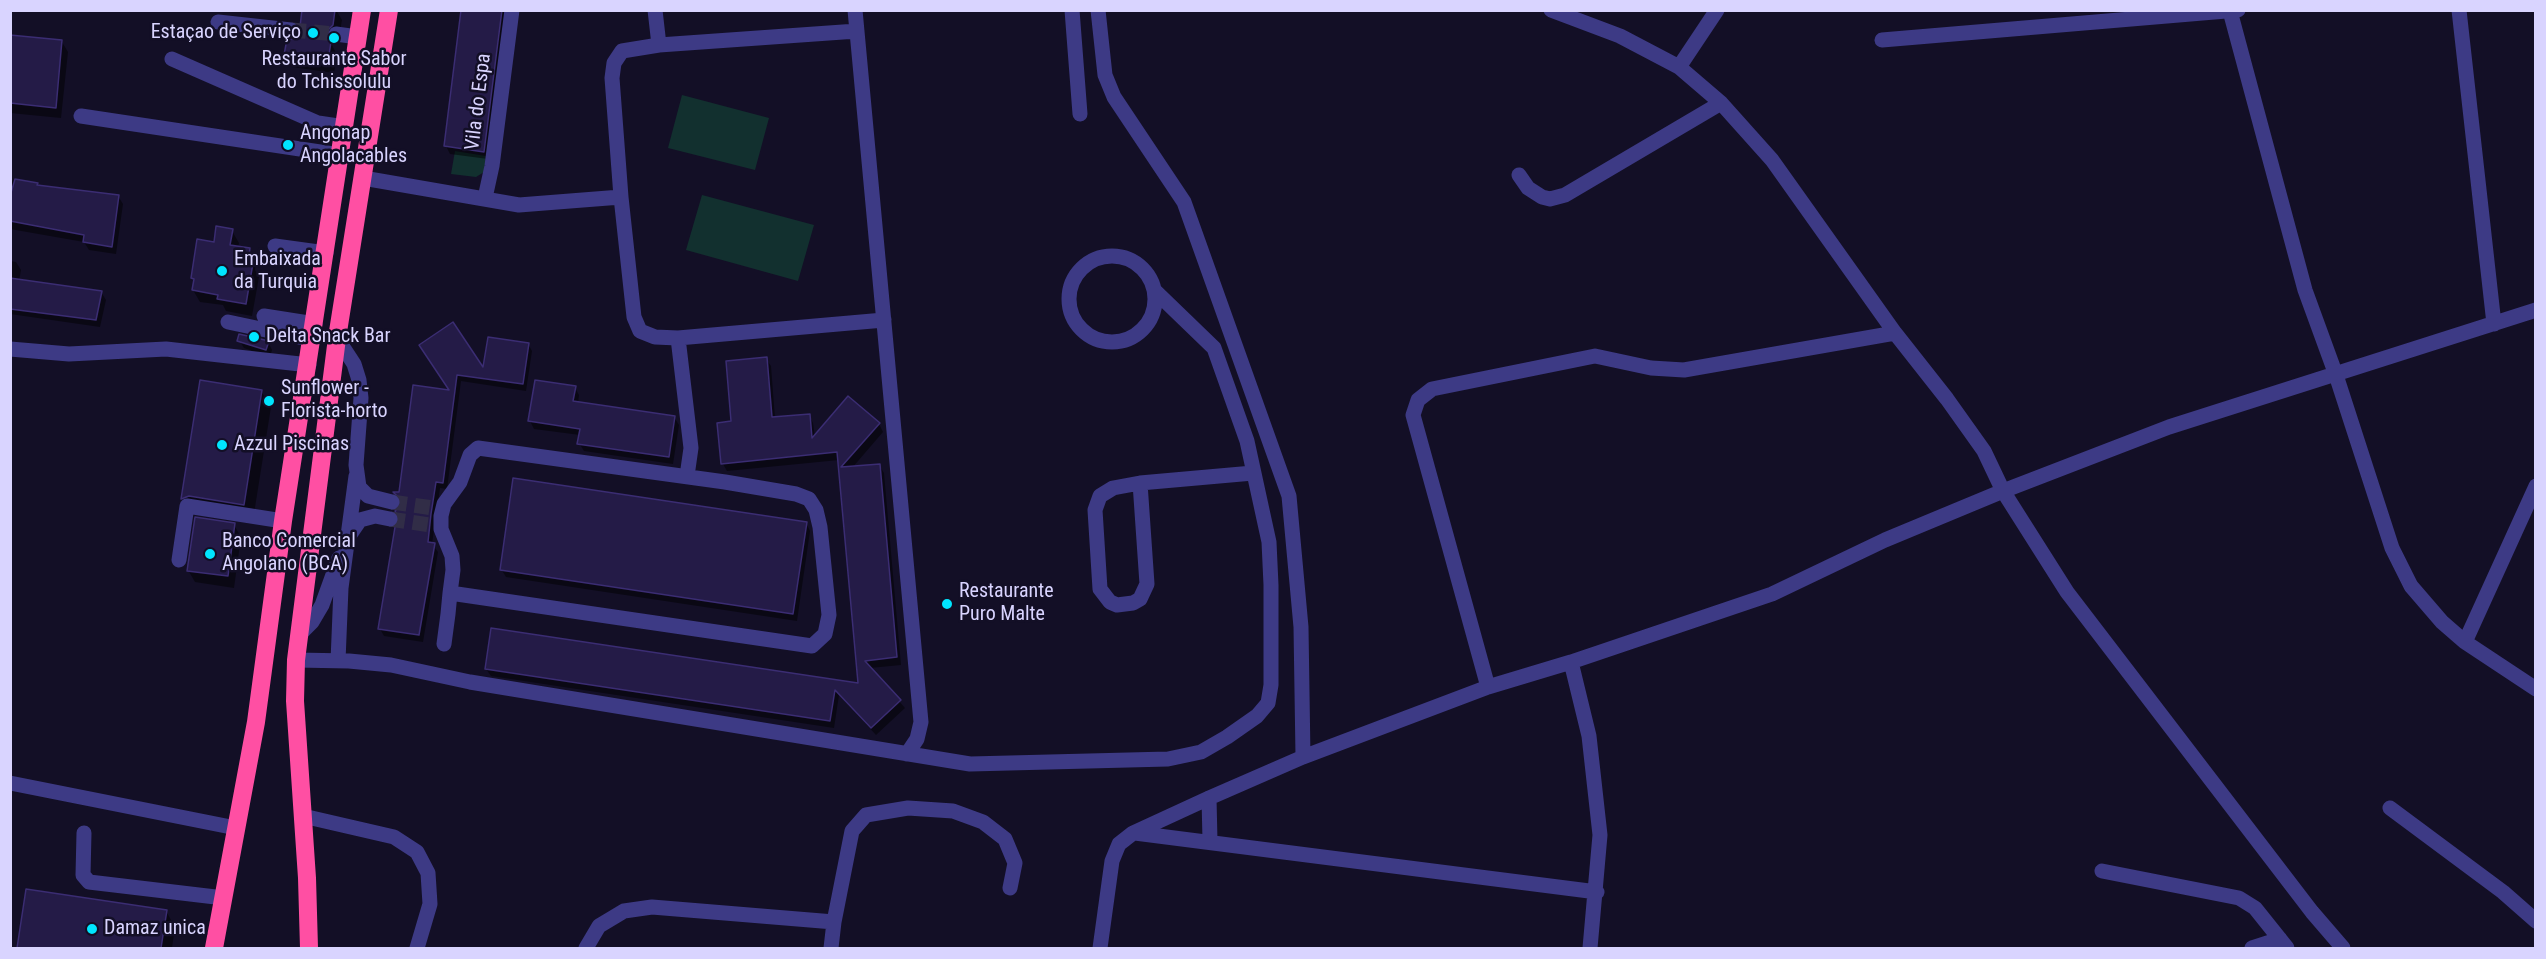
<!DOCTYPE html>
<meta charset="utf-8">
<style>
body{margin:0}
#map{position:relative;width:2546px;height:959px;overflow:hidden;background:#130f26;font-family:"Roboto Condensed",sans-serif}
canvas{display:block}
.frame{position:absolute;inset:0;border:12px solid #d9d4ff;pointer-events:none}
</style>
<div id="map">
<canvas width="2546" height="959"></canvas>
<div class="frame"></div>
</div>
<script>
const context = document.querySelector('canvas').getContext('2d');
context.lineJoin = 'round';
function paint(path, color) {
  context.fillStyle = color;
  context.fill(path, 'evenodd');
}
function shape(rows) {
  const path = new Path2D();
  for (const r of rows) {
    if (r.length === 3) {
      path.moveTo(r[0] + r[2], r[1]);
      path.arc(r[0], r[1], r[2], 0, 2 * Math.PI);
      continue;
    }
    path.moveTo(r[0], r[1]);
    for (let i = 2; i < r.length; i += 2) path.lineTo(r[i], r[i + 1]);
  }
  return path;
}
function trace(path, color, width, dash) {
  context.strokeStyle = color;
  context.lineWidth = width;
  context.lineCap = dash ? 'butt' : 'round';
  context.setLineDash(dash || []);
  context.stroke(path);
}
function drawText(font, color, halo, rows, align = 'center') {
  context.font = font + ' "Roboto Condensed",sans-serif';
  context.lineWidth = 5;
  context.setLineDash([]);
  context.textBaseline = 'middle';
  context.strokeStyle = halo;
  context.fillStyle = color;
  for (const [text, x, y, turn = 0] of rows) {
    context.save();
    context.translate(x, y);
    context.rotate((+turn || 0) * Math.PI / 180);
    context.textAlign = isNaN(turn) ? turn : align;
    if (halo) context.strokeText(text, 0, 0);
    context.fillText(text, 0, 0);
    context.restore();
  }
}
paint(shape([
 [682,95,769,118,755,170,668,148],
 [455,151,486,156,484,172,476,177,451,174],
 [702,195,814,225,798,281,686,250]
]), '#12302f');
paint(shape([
 [303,10,336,10,342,20,339,37,332,45,337,55,334,73,292,67,285,55,301,36],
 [463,10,503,10,506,17,488,159,450,154,446,146],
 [10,37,62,42,68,52,61,118,10,113],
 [10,180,37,184,38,187,118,196,123,204,116,254,89,250,84,242,10,229],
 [232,231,239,243,238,248,249,250,256,262,255,270,259,277,252,316,226,311,223,305,200,302,193,290,195,282,192,278,215,243],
 [10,261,16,262,21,270,19,281,101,292,106,300,100,327,10,314],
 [239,340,268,342,272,350,270,357,244,348],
 [528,344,532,351,526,391,461,381,447,489,440,488,432,544,438,552,423,642,384,636,380,629,403,503,396,494,401,493,451,392,425,353,484,371],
 [766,359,771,366,775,418,809,415,813,423,815,437,879,424,883,432,852,468,879,465,884,473,901,665,870,668,905,708,876,735,839,695,834,728,491,676,486,669,859,685,839,460,727,471,723,464,733,423],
 [575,388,579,395,578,403,674,417,679,425,673,464,584,451,579,443,580,435,534,429,530,421],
 [261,391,271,407,253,520,192,514,183,498],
 [806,523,810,531,797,621,506,577,501,569],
 [234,525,241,537,234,588,195,582,188,570],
 [27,890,166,911,175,927,172,948,18,948]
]), '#0007');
const building = shape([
 [302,10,335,10,333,25,326,32,331,42,328,61,284,55,287,39,294,39,299,35,302,10],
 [461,10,502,10,484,152,444,146,461,10],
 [10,35,62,40,56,108,10,103,10,35],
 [15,179,38,183,37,185,119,195,112,247,83,242,84,235,10,221,10,196,15,179],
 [216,226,233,229,230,245,250,248,248,263,253,263,246,304,217,299,218,295,192,290,194,279,191,278,197,239,214,242,216,226],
 [10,278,102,291,96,320,10,309,10,278],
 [453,322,483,367,488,337,529,343,523,384,457,375,443,483,436,482,431,514,428,542,435,543,419,635,378,629,395,527,400,520,395,511,401,505,401,500,393,492,399,492,413,385,449,390,419,345,453,322],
 [239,334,269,341,266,350,237,341,239,334],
 [767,357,772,417,810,414,812,438,848,396,880,423,841,467,880,464,897,657,865,661,901,700,871,728,835,690,830,721,485,669,491,628,858,683,837,452,721,464,717,423,731,421,726,361,767,357],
 [200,380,262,390,244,505,189,496,181,499,200,380],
 [535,380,576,386,573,401,675,416,669,457,577,444,580,429,528,421,535,380],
 [513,478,807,522,793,614,500,570,513,478],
 [195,517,235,523,228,576,187,571,195,517],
 [26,889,167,910,161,948,17,948,26,889]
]);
paint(building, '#241b47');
trace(building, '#3b2d73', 1.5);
trace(shape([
 [291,30,336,34],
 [392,502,433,508],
 [390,519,430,525]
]), '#312d47', 15, [15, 8]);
trace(shape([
 [655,10,659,45],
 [855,10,921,722,917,739,907,754],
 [1072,10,1080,114],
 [1098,10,1105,75,1114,97,1184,202,1289,496,1301,627,1303,757],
 [1551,10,1620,36,1679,67,1721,103,1772,160,1895,333,1947,399,1984,451,2003,491,2067,592,2312,912,2343,948],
 [2459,10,2494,324],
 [2230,11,2305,290,2336,375,2392,548,2411,586,2442,622,2465,642,2536,689],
 [218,22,291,30],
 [857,31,659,45,622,51,614,63,612,78,621,197,634,317,640,331,655,337,678,338,884,320],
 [336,34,358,37],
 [1882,40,2238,10],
 [172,59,318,123,345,127],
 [1679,67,1717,10],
 [81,116,340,155],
 [1519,175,1528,188,1542,197,1550,199,1565,195,1721,103],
 [363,178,519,205,621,197],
 [485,198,492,166,512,10],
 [275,246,326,253],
 [1112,299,43],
 [264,316,315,324],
 [228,322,313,340],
 [337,338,354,364,359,380,361,398,356,465,359,487,368,496,392,502],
 [678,338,691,448,687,476],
 [10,349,69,354,166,349,309,365],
 [1140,483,1147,584,1140,599,1133,603,1117,605,1110,602,1100,589,1095,510,1100,496,1113,488,1140,483,1253,473],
 [349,536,360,520,375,516,390,519],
 [179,560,187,506,283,521],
 [300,634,312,622,322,605,339,558],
 [2465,642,2536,486],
 [444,644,448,614,450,593,453,570,452,556,441,529,441,516,444,504,460,482,470,455,478,448,725,482,796,494,809,499,816,510,820,527,829,615,825,634,812,646,450,593],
 [296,660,349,661,391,665,470,682,970,764,1168,759,1201,752,1227,737,1257,716,1268,703,1271,685,1271,585,1269,542,1247,441,1214,348,1155,291],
 [338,661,341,588,356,476],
 [1571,662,1589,736,1600,835,1590,948],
 [1488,687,1413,415,1418,400,1432,389,1595,356,1651,368,1684,370,1895,333],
 [10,783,236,828],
 [1209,798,1210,841],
 [2390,808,2503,892,2536,921],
 [303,816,394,837,417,852,428,873,430,904,417,948],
 [84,833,83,875,89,882,224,898],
 [1135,833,1597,892],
 [2102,871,2239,898,2255,908,2287,948],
 [586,948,599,926,624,911,652,907,834,922],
 [831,948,834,922,852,831,866,815,908,808,953,811,983,822,1005,839,1015,863,1010,888],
 [1100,948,1112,861,1119,844,1133,833,1209,798,1303,757,1488,687,1571,662,1772,594,1885,540,2003,491,2169,427,2536,310],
 [2252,948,2280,939]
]), '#3d3a85', 15);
trace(shape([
 [214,948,256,722,283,521,362,10],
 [309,948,307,878,295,701,296,660,337,338,389,10]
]), '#ff4fa3', 18);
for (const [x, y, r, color] of [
 [313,33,6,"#00e5ff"],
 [334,38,6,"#00e5ff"],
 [288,145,6,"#00e5ff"],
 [222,271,6,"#00e5ff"],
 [254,337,6,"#00e5ff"],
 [269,401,6,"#00e5ff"],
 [222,445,6,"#00e5ff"],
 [210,554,6,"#00e5ff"],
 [947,604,6,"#00e5ff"],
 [92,929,6,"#00e5ff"]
]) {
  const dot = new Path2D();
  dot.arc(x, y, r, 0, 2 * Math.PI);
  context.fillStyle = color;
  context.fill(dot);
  trace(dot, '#130f26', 2);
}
drawText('20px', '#d9d4ff', '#130f26', [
 ["Estaçao de Serviço",301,33,"right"],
 ["Restaurante Sabor",334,60,"center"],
 ["do Tchissolulu",334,83,"center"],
 ["Angonap",300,134],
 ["Angolacables",300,157],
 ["Embaixada",234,260],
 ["da Turquia",234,283],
 ["Delta Snack Bar",266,337],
 ["Sunflower -",281,389],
 ["Florista-horto",281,412],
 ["Azzul Piscinas",234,445],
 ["Banco Comercial",222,542],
 ["Angolano (BCA)",222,565],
 ["Restaurante",959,592],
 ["Puro Malte",959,615],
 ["Damaz unica",104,929]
], 'left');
drawText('20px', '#d9d4ff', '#130f26', [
 ["Vila do Espa",479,102,-83]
]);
</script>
